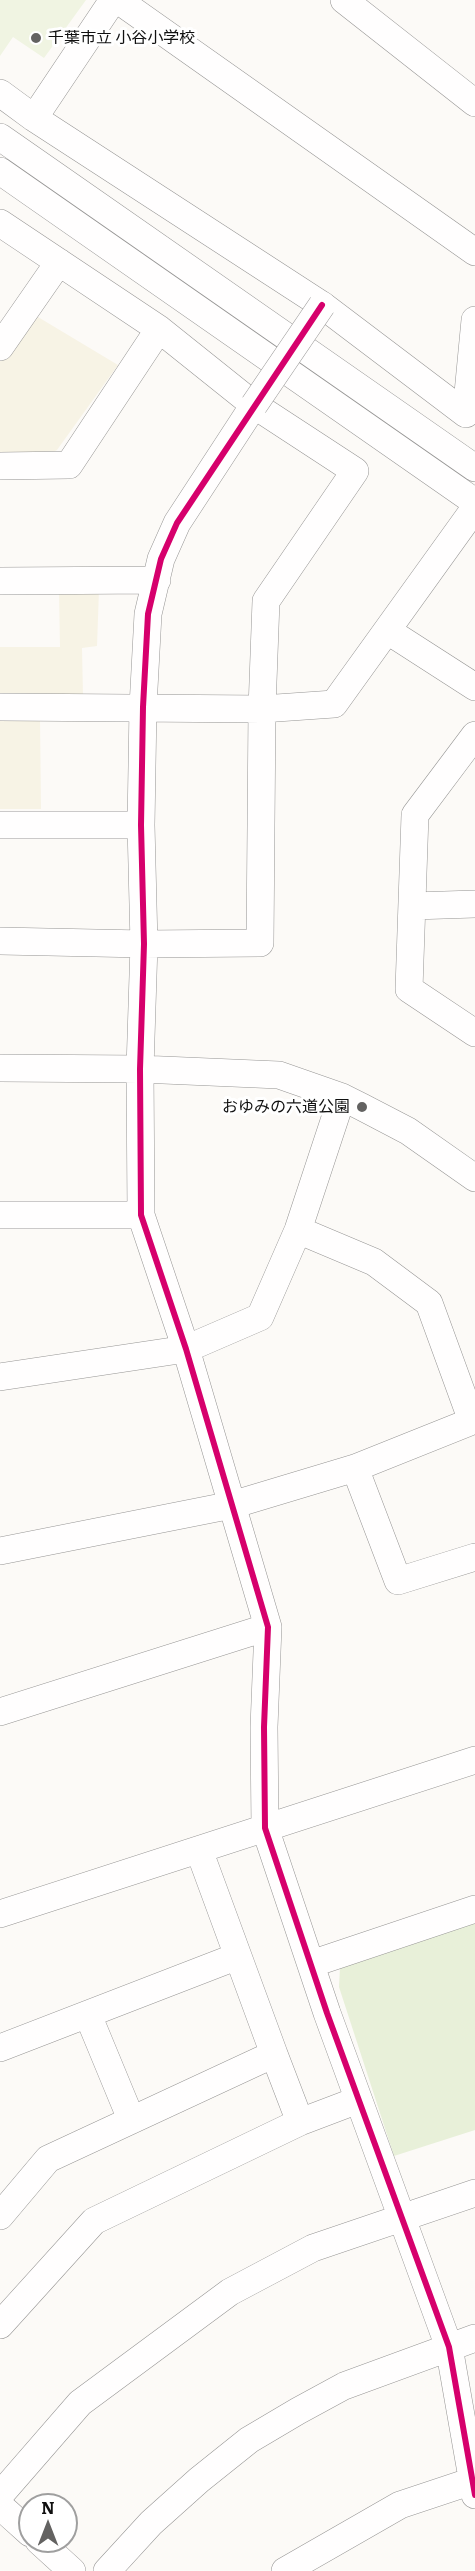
<!DOCTYPE html>
<meta charset="utf-8">
<style>
body{margin:0}
#map{position:relative;width:475px;height:2571px;overflow:hidden;background:#fcfaf7;font-family:Literata,serif}
canvas{display:block}
.north{position:absolute;left:18px;top:2493px;width:60px;height:60px;box-sizing:border-box;background:#fff;border:2px solid #9f9f9f;border-radius:50%;rotate:0deg;font-size:16px;font-weight:700;line-height:24px;text-align:center;color:#101010}
.north::after{content:'';display:block;margin:auto;width:21px;height:27px;background:#636261;clip-path:polygon(50% 0,100% 100%,50% 72%,0 100%)}
</style>
<div id="map">
<canvas width="475" height="2571"></canvas>
<div class="north">N</div>
</div>
<script>
const context = document.querySelector('canvas').getContext('2d');
context.lineJoin = 'round';
function paint(path, color) {
  context.fillStyle = color;
  context.fill(path, 'evenodd');
}
function shape(rows) {
  const path = new Path2D();
  for (const r of rows) {
    path.moveTo(r[0], r[1]);
    for (let i = 2; i < r.length; i += 2) path.lineTo(r[i], r[i + 1]);
  }
  return path;
}
function trace(path, color, width, dash) {
  context.strokeStyle = color;
  context.lineWidth = width;
  context.lineCap = dash ? 'butt' : 'round';
  context.setLineDash(dash || []);
  context.stroke(path);
}
function drawText(font, color, halo, rows, align = 'center') {
  context.font = font + ' Literata,"Noto Sans JP",serif';
  context.lineWidth = 6;
  context.setLineDash([]);
  context.textBaseline = 'middle';
  context.strokeStyle = halo;
  context.fillStyle = color;
  for (const [text, x, y, turn = 0] of rows) {
    context.save();
    context.translate(x, y);
    context.rotate((+turn || 0) * Math.PI / 180);
    context.textAlign = isNaN(turn) ? turn : align;
    if (halo) context.strokeText(text, 0, 0);
    context.fillText(text, 0, 0);
    context.restore();
  }
}
paint(shape([
 [33,314,118,365,57,450,48,455,0,456,0,359],
 [59,590,99,590,97,646,82,648,83,696,0,696,0,647,60,647],
 [40,718,41,809,0,809,0,719]
]), '#f7f3e5');
paint(shape([
 [475,1923,475,2130,394,2156,339,1987,340,1967]
]), '#e8f0d9');
paint(shape([
 [0,0,86,0,44,58,13,37,0,56]
]), '#f0f4e2');
const minor = shape([
 [118,0,475,252],
 [344,0,475,103],
 [0,93,34,118,322,305,466,414,475,320],
 [34,118,113,0],
 [0,137,475,468],
 [0,171,475,502],
 [0,223,159,329,254,405,355,471,266,601,262,709,260,943,144,944,0,941],
 [0,347,59,262],
 [254,405,177,523,161,559,148,614,143,707,141,825,144,944,140,1069,141,1215,186,1349,268,1627,264,1727,265,1828,327,2013,449,2347,475,2495],
 [0,466,69,465,159,329],
 [0,581,157,580],
 [388,631,475,687],
 [0,707,262,709,334,704,475,508],
 [475,735,415,815,409,989,475,1033],
 [0,825,141,825],
 [413,906,475,904],
 [0,1068,140,1069,279,1075,342,1097,362,1107,408,1131,475,1178],
 [0,1215,141,1215],
 [298,1230,374,1262,429,1303,472,1421],
 [0,1377,186,1349,260,1317,298,1230,342,1097],
 [355,1468,398,1581,475,1557],
 [0,1551,232,1505,355,1468,475,1420],
 [0,1712,268,1627],
 [199,1850,274,2054],
 [0,1914,475,1760],
 [311,1964,475,1909],
 [88,2015,131,2119],
 [0,2048,238,1956],
 [0,2216,48,2159,274,2054,300,2122],
 [0,2325,94,2221,300,2122,358,2100],
 [0,2495,80,2403,230,2292,313,2248,475,2193],
 [0,2506,30,2533],
 [39,2541,72,2571],
 [107,2571,151,2523,199,2480,249,2440,298,2411,344,2386,475,2338],
 [285,2571,400,2505,475,2480]
]);
trace(minor, '#969594', 28);
trace(minor, '#fffefe', 27);
const minorBridge = shape([
 [254,405,322,305]
]);
trace(minorBridge, '#969594', 28, []);
trace(minorBridge, '#fffefe', 27);
trace(shape([
 [322,305,177,523,161,559,148,614,143,707,141,825,144,944,140,1069,141,1215,186,1349,268,1627,264,1727,265,1828,327,2013,449,2347,475,2495]
]), '#d6006c', 6);
for (const [x, y, r, color] of [
 [36,38,6,"#636261"],
 [362,1107,6,"#636261"]
]) {
  const dot = new Path2D();
  dot.arc(x, y, r, 0, 2 * Math.PI);
  context.fillStyle = color;
  context.fill(dot);
  trace(dot, '#fff', 2);
}
drawText('16px', '#101010', '#fff', [
 ["千葉市立 小谷小学校",48,38],
 ["おゆみの六道公園",350,1107,"right"]
], 'left');
</script>
